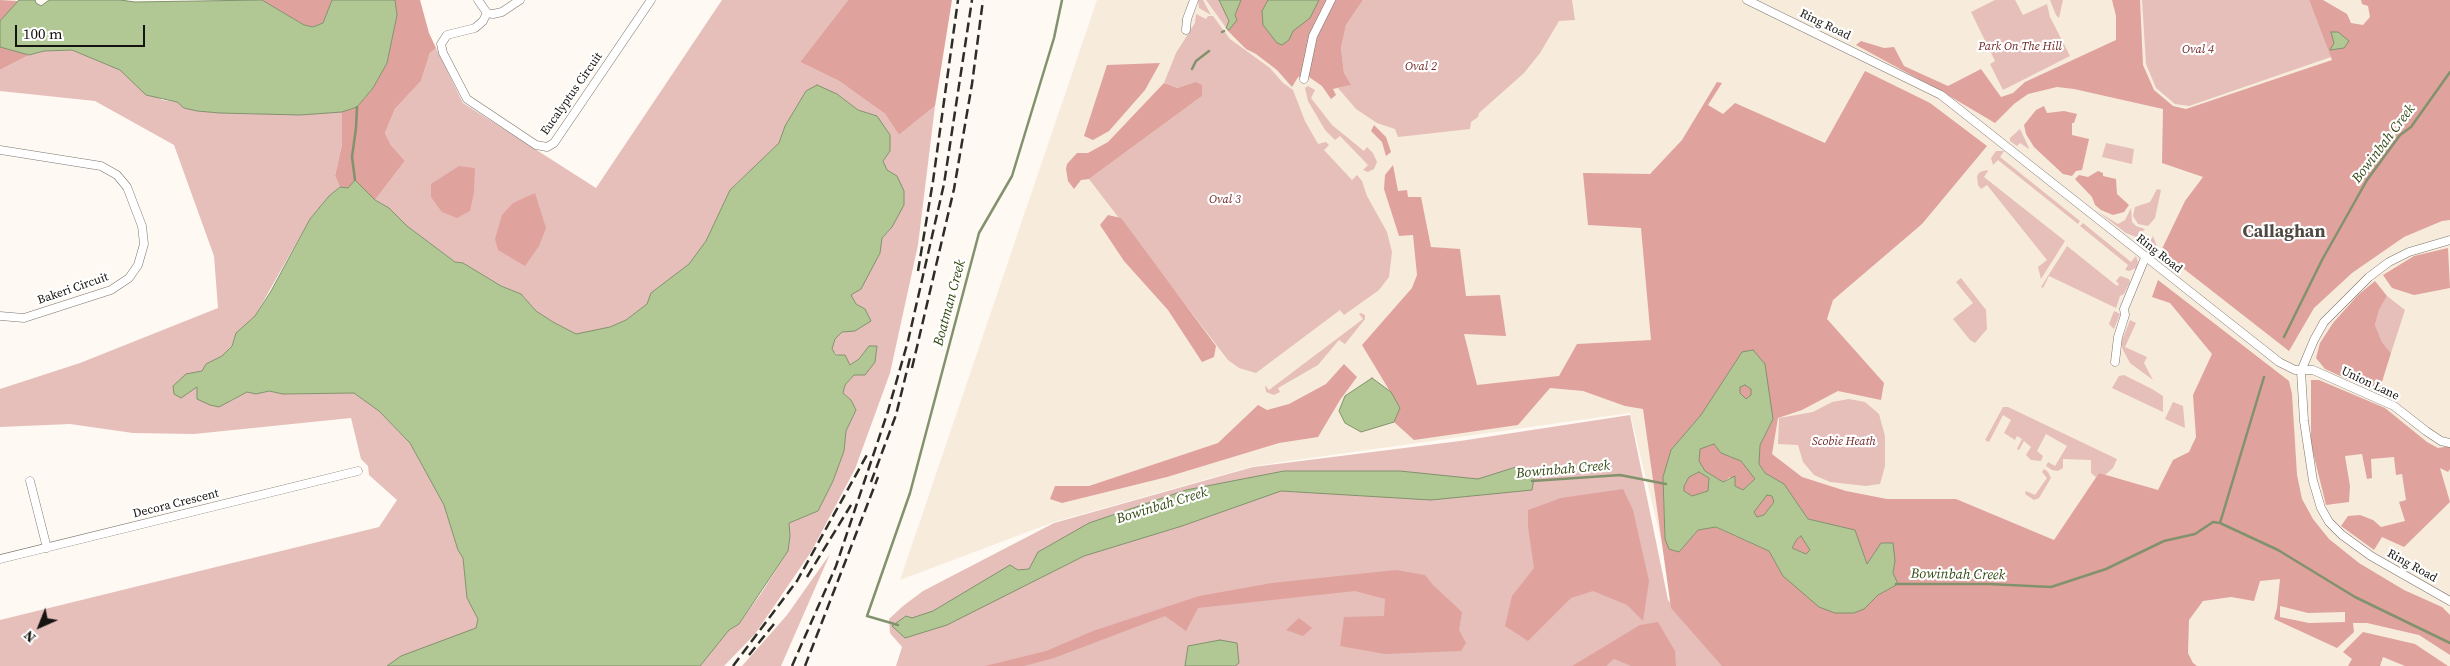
<!DOCTYPE html>
<style>
body{margin:0}
#map{position:relative;width:2450px;height:666px;overflow:hidden;background:#fef9f2;font-family:"Source Serif 4",serif}
canvas{display:block}
.north{position:absolute;left:15px;top:601px;width:50px;height:50px;-webkit-text-stroke:4px #fff;paint-order:stroke;rotate:224deg;font-size:14px;font-weight:700;line-height:20px;text-align:center;color:#161411}
.north::after{content:'';display:block;margin:auto;width:18px;height:22px;background:#161411;clip-path:polygon(50% 0,100% 100%,50% 72%,0 100%)}
.scale{position:absolute;left:15px;top:25px;width:130px;height:22px;box-sizing:border-box;border:2px solid #161411;border-top:0;padding-left:6px;font-size:15px;line-height:18px;white-space:nowrap;color:#161411;-webkit-text-stroke:4px #fff;paint-order:stroke}
</style>
<div id="map">
<canvas width="2450" height="666"></canvas>
<div class="north">N</div>
<div class="scale">100 m</div>
</div>
<script>
const context = document.querySelector('canvas').getContext('2d');
context.lineJoin = 'round';
function paint(path, color) {
  context.fillStyle = color;
  context.fill(path, 'evenodd');
}
function shape(rows) {
  const path = new Path2D();
  for (const r of rows) {
    path.moveTo(r[0], r[1]);
    for (let i = 2; i < r.length; i += 2) path.lineTo(r[i], r[i + 1]);
  }
  return path;
}
function trace(path, color, width, dash) {
  context.strokeStyle = color;
  context.lineWidth = width;
  context.lineCap = dash ? 'butt' : 'round';
  context.setLineDash(dash || []);
  context.stroke(path);
}
function drawText(font, color, halo, rows, align = 'center') {
  context.font = font + ' "Source Serif 4",serif';
  context.lineWidth = 4.5;
  context.setLineDash([]);
  context.textBaseline = 'middle';
  context.strokeStyle = halo;
  context.fillStyle = color;
  for (const [text, x, y, turn = 0] of rows) {
    context.save();
    context.translate(x, y);
    context.rotate((+turn || 0) * Math.PI / 180);
    context.textAlign = isNaN(turn) ? turn : align;
    if (halo) context.strokeText(text, 0, 0);
    context.fillText(text, 0, 0);
    context.restore();
  }
}
paint(shape([
 [1097,0,2450,0,2450,666,1730,666,1676,601,1630,413,1254,466,1054,522,900,580]
]), '#f7ebdc');
paint(shape([
 [722,0,848,0,800,62,839,81,885,114,899,135,935,106,918,245,890,373,855,469,811,552,755,634,724,666,700,666,729,630,739,624,762,592,788,551,790,536,789,523,818,511,833,481,844,451,846,431,856,410,851,400,843,393,845,385,854,375,875,362,877,346,869,346,859,359,850,365,832,350,835,339,842,331,855,331,865,309,856,304,850,295,880,253,882,238,892,227,887,170,883,161,890,151,877,116,858,110,837,94,806,91,785,126,779,143,730,190,706,241,689,264,652,293,647,304,626,320,610,327,586,334,576,334,553,322,536,311,521,294,501,286,463,263,455,262,407,226,389,208,375,200,405,161,391,145,385,133,395,109,421,81,430,53,436,48,463,103,596,188],
 [1198,0,1203,0,1211,15,1199,8],
 [1206,0,1219,0,1229,21,1227,29],
 [1363,0,1572,0,1575,20,1559,21,1540,53,1524,73,1479,113,1478,117,1471,122,1470,129,1398,137,1395,129,1377,123,1356,109,1338,88,1350,85,1344,73,1341,48,1346,25],
 [1995,0,2015,0,2023,15,2047,4,2050,17,2070,56,2003,90,1990,64,1995,61,1971,12],
 [2050,0,2063,0,2059,18,2056,15],
 [2142,0,2309,0,2331,57,2189,106,2175,104,2156,88,2146,64],
 [1196,14,1206,19,1208,16,1213,16,1230,39,1270,68,1283,83,1293,90,1305,121,1318,144,1326,142,1329,145,1324,150,1352,180,1357,175,1362,181,1367,196,1387,232,1392,252,1389,277,1379,290,1344,315,1340,310,1256,373,1239,368,1228,360,1089,179,1202,96,1164,83,1176,53,1195,23],
 [72,50,120,70,162,100,177,102,184,108,197,111,250,114,342,112,342,144,335,176,340,187,329,196,310,219,255,316,236,333,232,345,222,356,206,364,197,387,199,395,229,402,247,392,256,394,269,391,283,394,354,393,379,411,410,443,444,505,458,550,463,558,467,598,478,619,476,628,387,666,0,666,0,620,379,527,397,500,369,475,368,466,361,459,351,418,194,434,133,433,70,424,0,427,0,389,80,363,218,308,214,256,174,145,95,101,0,91,0,70,29,55,44,51],
 [1308,86,1315,90,1311,98,1332,125,1364,151,1367,147,1373,153,1377,162,1374,169,1368,172,1363,170,1368,165,1340,136,1335,140,1325,130,1308,101,1305,88],
 [2020,129,2029,148,2029,149,2020,143,2017,146,2010,141,2010,138],
 [2106,143,2134,149,2132,164,2102,157],
 [1996,151,2004,151,2000,157,2080,221,2078,224,1998,160,1993,165,1991,158],
 [1987,170,1988,171,1984,177,2065,241,2041,279,2038,267,2047,260,1987,185,1981,189,1978,185,1977,176,1980,172],
 [2157,189,2161,190,2155,218,2148,226,2138,224,2133,216,2135,207,2150,202],
 [2131,208,2132,222,2136,226,2145,229,2136,237,2126,233,2097,211,2118,224,2125,220],
 [2083,223,2131,262,2136,256,2138,262,2136,268,2129,271,2125,270,2128,265,2080,226],
 [2153,236,2159,252,2155,257,2145,250],
 [2067,246,2117,286,2119,284,2116,281,2120,276,2129,279,2130,282,2124,294,2120,296,2116,308,2049,276,2043,288,2041,287],
 [1961,278,1986,310,1987,329,1975,343,1970,340,1953,319,1973,303,1956,282],
 [2387,296,2405,310,2391,353,2382,342,2375,325,2379,310],
 [2114,311,2120,314,2114,329,2109,324],
 [1361,313,1365,315,1365,319,1345,344,1339,340,1318,365,1278,388,1280,392,1274,395,1266,392,1265,385,1269,390,1363,319,1359,314],
 [2130,320,2136,323,2125,347,2147,357,2144,363,2153,380,2130,363,2123,350,2121,343],
 [2124,375,2152,389,2163,396,2163,412,2112,388,2119,376],
 [1849,399,1865,402,1879,414,1885,436,1885,466,1880,484,1866,486,1830,482,1814,475,1803,462,1798,445,1778,444,1779,418,1813,412,1832,402],
 [2173,402,2183,406,2185,428,2165,419],
 [2003,407,2008,407,2117,459,2113,468,2105,475,2099,473,2096,477,2091,473,2091,460,2063,459,2063,468,2058,471,2052,470,2046,466,2048,462,2055,466,2067,446,2046,434,2037,451,2043,456,2041,461,2031,460,2026,455,2031,447,2024,441,2019,450,2017,449,2022,439,2017,436,2015,440,2004,433,2011,420,2003,415,1989,442,1985,440],
 [1630,415,1668,600,1728,666,896,666,902,647,890,633,889,619,903,606,923,591,1054,523,1253,467,1460,441],
 [2044,469,2048,472,2051,478,2039,498,2034,500,2025,494,2026,491,2035,495,2047,478,2042,472],
 [830,554,781,666,742,666,787,615]
]), '#e6bfbb');
paint(shape([
 [0,0,19,1,0,21],
 [262,0,332,0,323,23,313,27,304,25],
 [395,0,420,0,429,33,436,48,430,53,421,81,395,109,385,133,391,145,405,161,375,200,355,181,348,188,340,187,335,176,342,144,342,112,357,107,373,88,387,63,397,15],
 [848,0,952,0,935,106,899,135,885,114,839,81,800,62],
 [1241,0,1363,0,1346,25,1341,48,1344,73,1351,85,1333,89,1336,95,1331,99,1322,86,1309,77,1298,77,1292,87,1277,70,1256,54,1246,49,1227,30,1235,22,1235,15],
 [2112,0,2140,0,2143,65,2154,90,2173,106,2186,109,2332,60,2309,0,2323,0,2347,14,2351,23,2363,25,2370,17,2368,6,2362,4,2361,0,2450,0,2450,220,2442,221,2404,237,2352,273,2314,308,2289,351,2161,251,2185,201,2203,177,2162,163,2163,109,2074,89,2057,87,2028,94,2014,104,1995,123,1946,94,1856,45,1861,41,1884,48,1894,47,1904,66,1948,86,1981,69,2001,97,2013,93,2025,82,2116,40,2116,16],
 [0,47,6,48,29,55,0,70],
 [1160,63,1145,90,1109,131,1093,140,1084,136,1107,65],
 [1865,71,1930,103,1987,146,1922,224,1833,300,1827,319,1884,383,1881,400,1838,391,1802,410,1778,418,1772,454,1802,477,1846,491,1887,499,1956,499,2054,540,2099,473,2158,490,2173,460,2189,452,2196,437,2193,395,2212,354,2170,303,2152,297,2158,280,2289,381,2292,394,2297,475,2302,499,2313,519,2329,539,2359,563,2404,590,2442,607,2450,615,2450,655,2419,635,2367,623,2353,623,2354,632,2337,648,2274,619,2277,608,2280,579,2260,581,2254,601,2231,597,2203,601,2189,620,2188,653,2193,663,2197,666,1722,666,1671,608,1643,409,1625,406,1583,391,1550,388,1518,425,1414,440,1394,422,1400,408,1362,345,1412,288,1417,275,1413,235,1399,236,1384,189,1385,175,1393,165,1398,191,1407,190,1408,197,1421,197,1431,247,1460,249,1466,296,1500,295,1506,336,1464,334,1477,385,1559,376,1577,344,1651,340,1641,228,1588,225,1583,173,1650,174,1682,140,1717,82,1722,83,1708,105,1723,114,1735,103,1825,143],
 [1742,352,1773,419,1760,445,1759,464,1765,473,1784,484,1808,519,1855,530,1867,564,1895,561,1893,574,1898,584,1878,595,1864,609,1783,576,1769,551,1715,527,1698,530,1679,552,1665,539,1663,477,1671,450,1701,415],
 [2280,606,2308,613,2345,612,2345,622,2309,623,2280,617],
 [1196,82,1202,85,1202,96,1089,179,1081,180,1074,189,1068,181,1066,169,1067,164,1077,153,1088,153,1108,142,1164,83,1178,88],
 [2044,106,2047,113,2064,111,2077,114,2074,123,2072,123,2072,135,2089,139,2082,170,2076,171,2072,176,2063,174,2034,147,2026,134,2024,125,2036,110],
 [1374,125,1386,137,1391,152,1386,156,1382,142,1371,131],
 [459,166,475,168,474,192,470,211,457,218,442,212,431,197,431,184],
 [2098,171,2103,173,2103,176,2116,179,2117,194,2129,205,2124,212,2113,215,2101,210,2095,205,2092,197,2075,179,2079,175,2088,177],
 [535,193,546,228,539,246,525,266,498,250,495,239,502,215,513,203],
 [1108,215,1121,218,1216,346,1214,357,1202,362,1168,310,1124,261,1100,225],
 [2448,248,2450,288,2414,295,2392,288,2383,275,2414,256],
 [2375,281,2387,296,2379,310,2375,325,2382,342,2391,353,2381,385,2384,396,2325,369,2316,358,2320,343,2333,323,2358,295],
 [1344,364,1357,377,1340,400,1318,437,1279,443,1167,477,1062,503,1050,499,1055,486,1089,486,1218,443,1258,405,1267,410,1289,404,1326,384],
 [2311,380,2319,380,2385,408,2427,442,2438,448,2450,446,2450,469,2448,472,2440,468,2450,502,2404,547,2382,537,2374,550,2341,526,2348,516,2360,515,2373,520,2381,527,2405,521,2399,502,2406,500,2402,474,2396,475,2394,457,2371,459,2372,478,2367,479,2362,454,2345,456,2350,486,2349,502,2326,505,2311,444],
 [1745,385,1751,389,1751,395,1746,399,1740,393,1740,387],
 [1714,444,1721,453,1741,461,1755,479,1743,490,1735,486,1730,477,1723,482,1705,471,1699,461,1700,448],
 [1699,472,1709,478,1708,491,1692,496,1683,491,1684,486,1689,477],
 [1623,489,1633,510,1649,581,1643,621,1627,605,1593,591,1571,598,1528,641,1505,626,1512,596,1534,568,1528,527,1528,510,1561,498],
 [1766,495,1772,496,1774,502,1764,515,1757,517,1754,512],
 [1801,536,1810,550,1806,554,1792,548,1797,539],
 [1396,570,1425,575,1433,585,1462,612,1459,630,1466,643,1461,651,1385,654,1340,646,1344,617,1384,616,1385,599,1355,591,1198,608,1186,631,1165,616,1054,658,1024,666,985,666,1046,651,1093,631,1199,596,1272,583],
 [1299,618,1312,628,1303,636,1286,630],
 [1658,622,1675,651,1676,666,1631,666,1614,659,1606,666,1572,666,1640,625],
 [2363,632,2415,644,2448,666,2405,666,2383,657,2380,666,2348,666,2352,659,2343,652]
]), '#e0a29d');
const water = shape([
 [19,0,35,0,36,3,41,6,49,0,120,0,135,2,262,0,304,25,313,27,323,23,332,0,395,0,397,15,387,63,373,88,357,107,342,112,300,115,220,113,197,111,184,108,177,102,146,95,120,70,72,50,44,51,29,55,0,47,0,21,19,0],
 [1219,0,1241,0,1235,15,1237,20,1229,30,1226,28,1229,21,1219,0],
 [1268,0,1319,0,1310,18,1293,31,1289,40,1282,45,1277,43,1263,25,1262,11,1268,0],
 [2331,32,2338,32,2349,41,2344,48,2330,50,2334,43,2331,32],
 [817,85,837,94,858,110,877,116,890,135,890,151,883,161,887,170,897,176,904,191,904,205,892,227,882,238,880,253,861,289,851,295,856,304,865,309,871,321,855,331,842,332,835,339,832,349,836,355,845,355,850,365,859,359,869,346,877,346,875,362,865,375,854,375,845,385,843,393,851,400,856,410,846,431,844,451,833,481,818,511,789,523,790,536,788,551,739,624,729,630,700,666,387,666,401,656,476,628,478,619,467,598,463,558,458,550,444,505,410,443,379,411,354,393,283,394,269,391,256,394,247,392,219,407,210,405,197,399,197,387,181,398,174,394,173,386,186,374,202,371,206,364,222,356,232,346,236,333,255,316,271,291,310,219,329,196,340,187,348,188,355,180,375,200,389,208,407,226,455,262,463,263,501,286,521,294,536,311,553,322,576,334,610,327,626,320,647,304,651,293,689,264,706,241,730,190,779,143,785,126,806,91,817,85],
 [1753,350,1765,364,1773,419,1760,445,1759,464,1765,473,1784,484,1808,519,1855,530,1867,564,1881,543,1893,543,1895,561,1893,573,1898,584,1878,595,1864,609,1854,613,1835,613,1819,607,1783,576,1769,551,1716,527,1698,530,1679,552,1669,549,1665,539,1663,477,1671,450,1701,415,1742,352,1753,350],
 [1745,385,1751,389,1751,395,1746,399,1740,393,1740,387,1745,385],
 [1714,444,1721,453,1741,461,1755,479,1743,490,1735,486,1735,476,1723,482,1705,471,1699,461,1700,449,1714,444],
 [1699,472,1709,478,1708,491,1692,496,1684,491,1684,486,1689,477,1699,472],
 [1767,495,1772,496,1774,502,1764,515,1757,517,1754,512,1767,495],
 [1801,536,1810,550,1806,554,1792,548,1797,539,1801,536],
 [1372,378,1391,392,1400,408,1394,422,1361,432,1345,423,1339,411,1345,396,1372,378],
 [1516,467,1534,478,1532,490,1431,500,1281,491,1182,526,1084,556,947,625,905,638,892,626,906,616,912,618,933,611,1010,565,1018,570,1029,569,1038,552,1089,523,1186,490,1284,471,1400,471,1478,479,1516,467],
 [1220,640,1237,643,1239,663,1235,666,1185,666,1188,646,1220,640]
]);
paint(water, '#b1c894');
trace(water, '#82926d', 1);
trace(shape([
 [1222,32,1224,31],
 [1192,69,1196,61,1209,51],
 [355,180,352,157,356,128,357,107],
 [2284,337,2322,260,2367,180,2400,135,2411,127,2450,72],
 [1532,481,1620,475,1666,484],
 [2220,523,2278,550,2355,597,2450,643],
 [1896,584,1989,584,2051,587,2106,569,2164,541,2195,534,2213,522,2220,523,2264,377],
 [898,625,867,616,910,493,979,233,1012,176,1054,38,1062,0]
]), '#82926d', 2.5);
const street = shape([
 [478,0,487,13,493,14,502,12,520,0],
 [1747,0,1941,95,2279,362,2295,370,2313,370,2394,406,2426,431,2441,441,2450,443],
 [487,13,483,21,475,28,447,35,441,44,443,53,467,99,536,145,547,147,554,143,651,0],
 [1186,30,1187,19,1194,0],
 [1304,79,1313,36,1331,0],
 [0,150,101,166,117,175,127,187,142,226,144,244,138,265,129,278,111,290,24,318,0,316],
 [2450,240,2409,252,2389,262,2369,277,2324,322,2314,340,2301,371,2304,421,2313,481,2321,508,2329,522,2342,535,2371,556,2450,601],
 [2115,362,2118,337,2125,315,2124,309,2145,258],
 [30,481,47,548],
 [0,559,358,471]
]);
trace(street, '#7b756e', 9);
trace(street, '#fff', 8);
trace(shape([
 [918,271,933,181,958,0],
 [912,368,954,189,972,84,983,0],
 [871,482,896,415,910,358],
 [807,577,851,505],
 [749,655,774,624],
 [733,666,797,581,868,453],
 [792,666,836,566,888,411,908,341,944,184,972,0],
 [805,666,878,477]
]), '#2e2c29', 2.5, [10, 5]);
drawText('12px', '#161411', '#fff', [
 ["Ring Road",1825,25,26],
 ["Eucalyptus Circuit",572,94,-55],
 ["Ring Road",2159,254,38],
 ["Bakeri Circuit",73,289,-19],
 ["Union Lane",2370,384,25],
 ["Decora Crescent",176,504,-14],
 ["Ring Road",2412,566,29]
]);
drawText('italic 12px', '#712827', '#fff', [
 ["Park On The Hill",2020,47],
 ["Oval 4",2198,50],
 ["Oval 2",1421,67],
 ["Oval 3",1225,200],
 ["Scobie Heath",1844,442]
]);
drawText('italic 14px', '#334810', '#fff', [
 ["Bowinbah Creek",2384,144,-53],
 ["Boatman Creek",950,303,-75],
 ["Bowinbah Creek",1563,470,-5],
 ["Bowinbah Creek",1162,506,-17],
 ["Bowinbah Creek",1958,575,1]
]);
drawText('bold 18px', '#4f4942', '#fff', [
 ["Callaghan",2284,232]
]);
</script>
